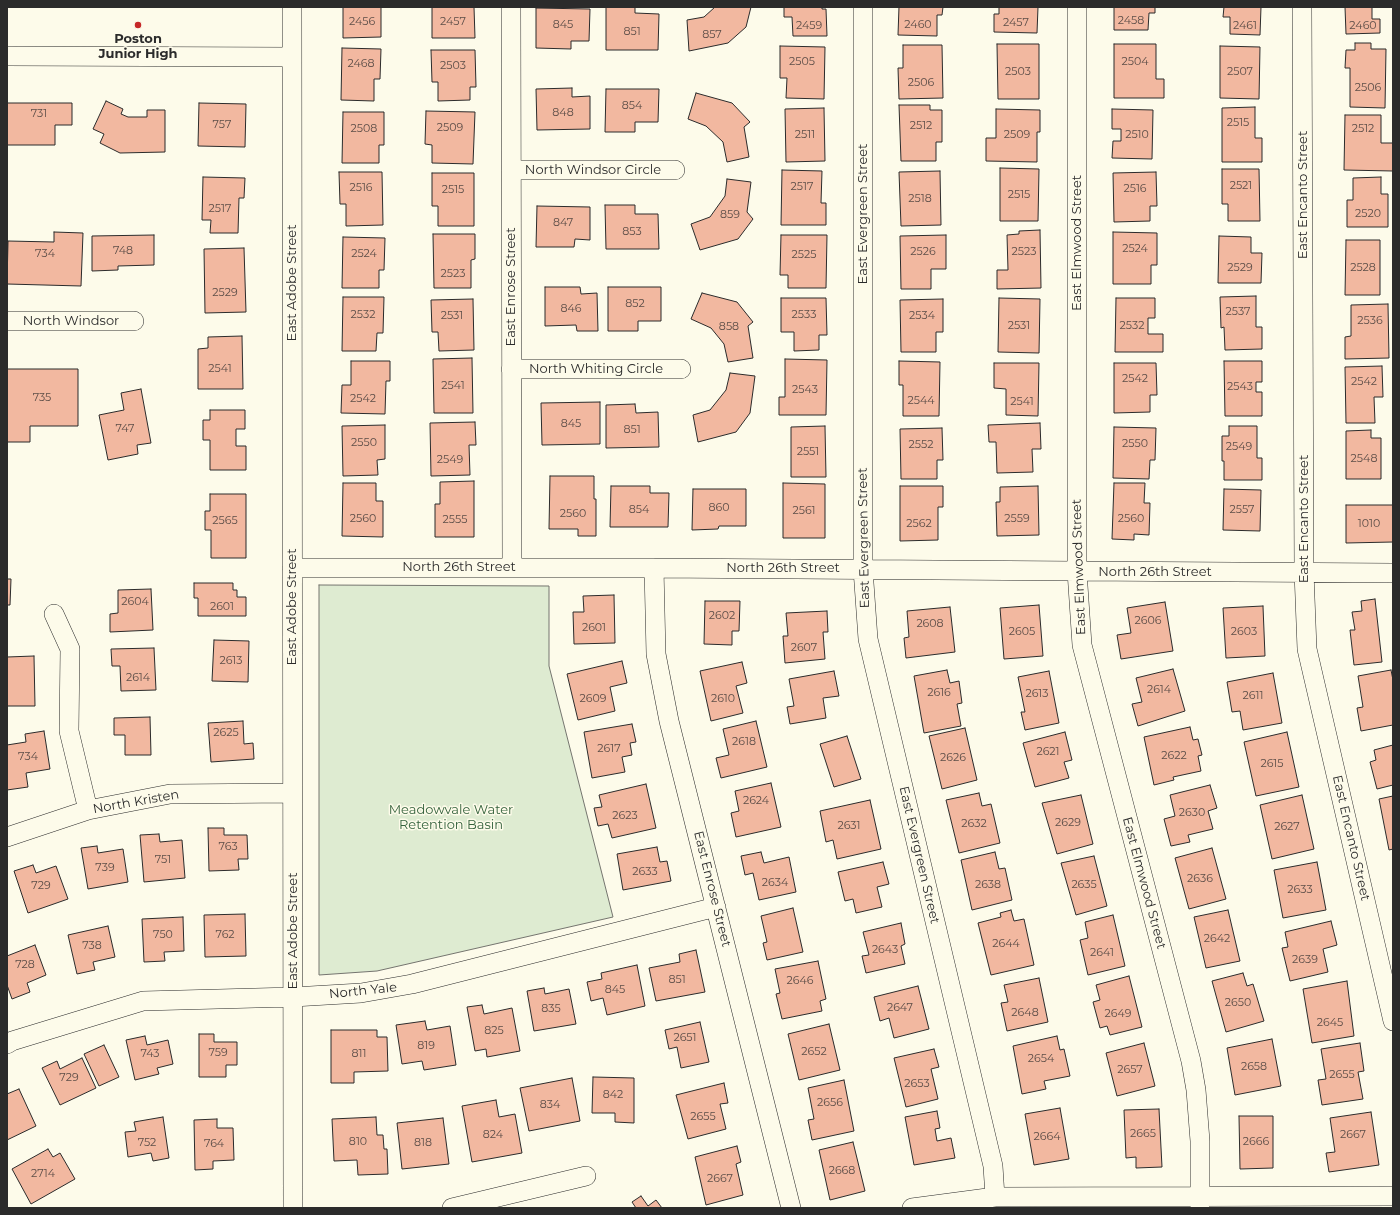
<!DOCTYPE html>
<style>
body{margin:0}
#map{position:relative;width:1400px;height:1215px;overflow:hidden;background:#fdfbea;font-family:Montserrat,sans-serif}
canvas{display:block}
.frame{position:absolute;inset:0;border:8px solid #2b2b2b;pointer-events:none}
</style>
<div id="map">
<canvas width="1400" height="1215"></canvas>
<div class="frame"></div>
</div>
<script>
const context = document.querySelector('canvas').getContext('2d');
context.lineJoin = 'round';
function paint(path, color) {
  context.fillStyle = color;
  context.fill(path, 'evenodd');
}
function shape(rows) {
  const path = new Path2D();
  for (const r of rows) {
    path.moveTo(r[0], r[1]);
    for (let i = 2; i < r.length; i += 2) path.lineTo(r[i], r[i + 1]);
  }
  return path;
}
function trace(path, color, width, dash) {
  context.strokeStyle = color;
  context.lineWidth = width;
  context.lineCap = dash ? 'butt' : 'round';
  context.setLineDash(dash || []);
  context.stroke(path);
}
function drawText(font, color, halo, rows, align = 'center') {
  context.font = font + ' Montserrat,sans-serif';
  context.lineWidth = 3;
  context.setLineDash([]);
  context.textBaseline = 'middle';
  context.strokeStyle = halo;
  context.fillStyle = color;
  for (const [text, x, y, turn = 0] of rows) {
    context.save();
    context.translate(x, y);
    context.rotate((+turn || 0) * Math.PI / 180);
    context.textAlign = isNaN(turn) ? turn : align;
    if (halo) context.strokeText(text, 0, 0);
    context.fillText(text, 0, 0);
    context.restore();
  }
}
const green = shape([
 [319,585,549,586,549,666,613,917,377,971,319,975,319,585]
]);
paint(green, '#deebd1');
trace(green, '#74746e', 1);
const building = shape([
 [343,7,381,7,381,37,343,38,343,7],
 [432,7,474,7,475,38,432,38,432,7],
 [606,7,635,7,635,13,659,14,658,50,606,50,606,7],
 [715,7,751,7,746,27,728,43,689,51,687,20,704,17,715,7],
 [784,7,822,7,822,9,826,9,827,36,793,36,792,17,784,17,784,7],
 [899,7,943,7,942,15,937,15,937,36,898,35,899,7],
 [999,7,1038,7,1037,33,994,32,994,14,999,14,999,7],
 [1114,7,1155,7,1155,13,1149,13,1148,30,1114,30,1114,7],
 [1224,7,1261,7,1260,35,1230,34,1230,17,1223,17,1224,7],
 [1345,7,1372,7,1372,19,1380,19,1380,33,1346,34,1345,7],
 [536,8,590,9,589,41,571,41,571,49,536,48,536,8],
 [1355,43,1371,43,1371,49,1386,49,1385,108,1350,107,1350,68,1345,68,1346,50,1355,50,1355,43],
 [997,44,1039,44,1039,99,998,99,997,44],
 [1114,44,1156,44,1156,79,1164,79,1164,98,1114,98,1114,44],
 [903,45,942,45,943,98,899,99,898,68,903,68,903,45],
 [780,46,825,47,824,99,786,98,787,78,780,78,780,46],
 [1220,46,1260,47,1259,99,1220,98,1220,46],
 [342,48,381,49,380,79,374,79,374,101,341,100,342,48],
 [431,50,475,50,476,87,470,87,470,100,438,101,438,82,432,82,431,50],
 [572,88,572,97,590,96,590,129,537,130,536,89,572,88],
 [606,89,659,89,658,122,635,122,635,132,605,132,606,89],
 [696,93,732,103,750,122,744,127,749,157,727,162,723,142,706,126,688,119,696,93],
 [106,101,123,109,121,114,128,117,147,117,147,110,165,110,165,152,120,153,100,143,104,134,93,129,106,101],
 [7,103,72,103,72,125,55,125,55,145,7,145,7,103],
 [199,103,246,104,245,147,198,146,199,103],
 [899,105,930,105,930,110,942,110,942,142,936,142,936,161,901,161,899,105],
 [1255,107,1255,138,1262,138,1262,162,1222,162,1222,108,1255,107],
 [824,108,825,161,786,162,785,109,824,108],
 [996,109,1040,110,1040,132,1037,132,1037,162,986,161,986,138,996,138,996,109],
 [1112,109,1153,110,1152,159,1112,158,1113,141,1121,141,1121,129,1112,129,1112,109],
 [426,111,475,112,473,164,432,163,432,145,425,144,426,111],
 [343,112,384,112,384,145,379,145,379,163,342,163,343,112],
 [1345,115,1381,115,1381,143,1393,143,1393,171,1344,170,1345,115],
 [1000,168,1039,169,1038,221,1000,221,1000,168],
 [1222,169,1259,169,1260,221,1228,221,1228,204,1222,204,1222,169],
 [782,170,822,171,821,203,826,203,826,225,781,225,782,170],
 [940,171,941,225,901,226,899,172,940,171],
 [339,172,382,172,383,225,346,226,346,204,340,204,339,172],
 [1156,172,1157,206,1150,206,1150,221,1114,222,1113,173,1156,172],
 [432,173,474,173,474,226,438,226,438,206,432,206,432,173],
 [203,177,245,178,244,198,239,198,238,233,210,233,211,220,202,220,203,177],
 [1381,177,1381,194,1388,194,1388,227,1347,227,1347,200,1353,200,1353,178,1381,177],
 [727,179,751,182,747,212,753,219,738,239,700,250,691,224,710,217,725,196,727,179],
 [605,205,635,205,635,214,658,214,659,249,606,249,605,205],
 [537,206,590,207,590,240,575,239,574,247,536,247,537,206],
 [1040,230,1041,288,997,289,997,270,1008,270,1007,235,1019,234,1019,231,1040,230],
 [54,232,83,233,81,286,7,284,8,241,54,242,54,232],
 [1113,232,1157,233,1157,265,1151,265,1151,284,1113,284,1113,232],
 [433,234,475,234,475,259,471,260,471,288,434,288,433,234],
 [154,235,154,265,118,266,118,270,92,271,92,236,154,235],
 [781,235,827,235,826,288,788,288,788,275,780,275,781,235],
 [946,235,946,269,931,269,931,289,901,289,900,236,946,235],
 [1219,236,1251,237,1251,253,1262,253,1261,283,1218,283,1219,236],
 [343,237,385,238,384,270,379,270,379,288,342,288,343,237],
 [1346,240,1380,240,1380,295,1345,295,1346,240],
 [244,248,246,312,205,313,204,249,244,248],
 [545,287,580,287,581,294,597,293,598,331,577,331,576,325,545,326,545,287],
 [608,287,661,287,661,321,638,321,638,331,608,331,608,287],
 [702,293,737,302,753,322,748,326,753,358,728,362,724,344,711,328,691,319,702,293],
 [1256,296,1256,327,1262,327,1262,349,1225,350,1224,327,1221,328,1220,297,1256,296],
 [343,297,384,297,383,333,377,333,376,351,342,351,343,297],
 [781,298,826,298,827,335,819,335,819,350,794,351,794,332,781,332,781,298],
 [999,298,1040,299,1039,353,998,352,999,298],
 [1116,298,1155,298,1155,318,1148,318,1148,334,1163,334,1163,352,1115,352,1116,298],
 [473,299,474,350,439,351,438,332,432,332,431,300,473,299],
 [943,299,943,332,936,332,936,352,901,352,900,300,943,299],
 [1388,304,1389,358,1345,359,1345,337,1351,336,1351,305,1388,304],
 [242,336,243,389,198,389,198,349,208,348,208,337,242,336],
 [472,358,473,413,434,413,433,359,472,358],
 [785,359,827,360,826,415,779,415,779,397,785,397,785,359],
 [351,361,390,361,390,381,386,381,385,414,341,413,342,385,351,385,351,361],
 [899,361,940,362,939,416,903,416,903,385,899,385,899,361],
 [1224,361,1262,361,1262,382,1256,382,1256,392,1262,392,1262,416,1225,416,1224,361],
 [994,363,1039,363,1038,416,1006,415,1006,389,994,388,994,363],
 [1114,363,1156,363,1157,395,1150,395,1150,412,1114,413,1114,363],
 [1382,366,1383,397,1374,397,1375,423,1346,423,1345,367,1382,366],
 [7,369,78,369,78,426,30,426,30,442,7,442,7,369],
 [730,373,755,376,750,413,736,432,698,442,693,415,710,410,726,390,730,373],
 [141,389,151,443,137,445,138,454,108,460,99,415,124,410,121,393,141,389],
 [600,402,600,444,542,445,541,403,600,402],
 [635,404,636,413,658,412,659,447,606,448,606,405,635,404],
 [210,410,245,410,245,429,236,429,236,446,246,446,246,470,210,470,210,440,203,440,203,420,210,420,210,410],
 [475,422,476,445,469,445,470,475,431,476,430,423,475,422],
 [1040,423,1041,449,1032,449,1033,472,997,473,996,442,989,442,988,425,1040,423],
 [385,425,385,459,377,460,378,475,343,476,342,426,385,425],
 [825,426,826,477,791,477,791,427,825,426],
 [1229,426,1257,426,1257,458,1262,458,1262,480,1224,480,1224,461,1222,461,1222,436,1229,436,1229,426],
 [1114,427,1156,428,1155,460,1150,460,1149,479,1113,478,1114,427],
 [942,428,943,460,937,460,937,479,901,479,900,429,942,428],
 [1371,430,1371,438,1381,438,1381,479,1346,479,1346,431,1371,430],
 [550,476,594,476,594,499,596,499,596,536,578,536,578,529,549,529,550,476],
 [474,481,474,537,435,537,435,504,440,504,440,482,474,481],
 [343,483,376,483,376,501,383,501,383,537,342,536,343,483],
 [783,483,825,484,825,538,783,538,783,483],
 [1114,483,1145,483,1144,503,1150,503,1149,535,1134,534,1134,540,1112,539,1114,483],
 [611,486,650,486,650,493,669,493,668,527,610,527,611,486],
 [900,486,943,486,943,507,938,507,938,540,900,541,900,486],
 [1038,486,1039,535,997,536,996,502,1000,502,1000,487,1038,486],
 [693,489,746,489,746,526,719,526,718,529,692,530,693,489],
 [1224,489,1261,490,1260,531,1223,530,1224,489],
 [210,494,246,494,246,558,211,558,211,530,205,530,205,511,210,511,210,494],
 [1346,505,1393,505,1393,542,1346,543,1346,505],
 [7,579,11,579,10,605,7,605,7,579],
 [194,583,233,583,233,590,237,590,237,597,246,597,246,616,198,616,198,598,194,598,194,583],
 [151,589,153,630,110,632,110,614,118,613,118,590,151,589],
 [614,595,615,643,574,644,573,612,584,612,583,596,614,595],
 [1375,599,1382,662,1354,665,1350,630,1355,630,1352,612,1362,611,1361,601,1375,599],
 [705,601,740,601,739,631,732,631,732,645,704,644,705,601],
 [1165,602,1173,651,1121,659,1117,635,1131,633,1127,608,1165,602],
 [1039,605,1043,656,1004,659,1000,608,1039,605],
 [1263,606,1265,656,1226,658,1223,608,1263,606],
 [950,607,955,652,906,658,904,638,909,637,907,611,950,607],
 [827,611,828,632,823,632,825,659,785,663,783,636,788,636,786,613,827,611],
 [214,640,249,641,248,682,212,681,214,640],
 [154,648,156,690,121,691,120,666,112,666,111,649,154,648],
 [34,656,35,706,7,706,7,657,34,656],
 [622,661,627,683,610,687,615,711,578,720,567,674,622,661],
 [742,662,747,683,736,686,743,713,711,721,700,671,742,662],
 [1173,669,1185,711,1138,726,1132,704,1142,702,1136,678,1173,669],
 [947,670,950,683,959,681,962,703,957,704,961,726,924,733,914,676,947,670],
 [1391,670,1393,680,1393,725,1361,731,1357,708,1363,707,1358,676,1391,670],
 [834,671,839,696,823,698,826,718,790,724,787,707,794,706,789,679,834,671],
 [1049,671,1059,723,1025,730,1021,712,1025,712,1018,677,1049,671],
 [1273,673,1282,723,1243,730,1240,711,1232,712,1227,682,1273,673],
 [150,717,151,755,125,755,125,735,114,735,114,718,150,717],
 [243,721,244,744,253,743,254,759,211,762,208,723,243,721],
 [756,721,767,767,721,778,716,758,729,755,723,729,756,721],
 [632,724,636,742,630,743,632,755,622,757,625,772,592,778,584,732,632,724],
 [1190,727,1193,740,1198,739,1202,755,1198,756,1201,771,1173,777,1174,780,1154,785,1144,737,1190,727],
 [965,728,977,780,942,789,929,736,965,728],
 [44,731,50,769,26,773,28,787,7,790,7,745,26,742,25,734,44,731],
 [1065,732,1072,760,1064,762,1069,778,1035,787,1023,743,1065,732],
 [1287,732,1299,787,1256,796,1244,742,1287,732],
 [847,736,861,779,834,787,820,744,847,736],
 [1393,745,1393,785,1377,789,1370,762,1376,760,1374,750,1393,745],
 [771,783,781,827,736,837,731,813,739,811,735,791,771,783],
 [646,784,656,828,612,838,608,824,598,826,594,808,602,807,599,795,646,784],
 [1210,785,1217,808,1208,811,1213,829,1188,835,1190,842,1171,846,1164,819,1175,816,1170,795,1210,785],
 [979,793,982,806,991,804,1000,843,959,853,946,800,979,793],
 [1081,795,1093,844,1057,854,1042,803,1081,795],
 [1302,795,1314,849,1272,859,1260,805,1302,795],
 [1393,796,1393,849,1389,850,1379,799,1393,796],
 [870,800,881,849,837,859,833,840,826,842,820,811,870,800],
 [208,828,224,828,224,835,247,835,248,859,238,859,239,870,209,871,208,828],
 [159,834,160,842,182,840,185,878,144,882,140,835,159,834],
 [97,846,98,853,123,849,128,882,88,889,81,848,97,846],
 [657,847,660,862,667,861,671,881,623,890,617,854,657,847],
 [1212,848,1226,899,1189,909,1175,858,1212,848],
 [761,852,764,863,789,857,796,892,759,900,753,873,745,875,741,856,761,852],
 [995,852,999,869,1005,868,1012,900,972,910,961,860,995,852],
 [1094,856,1107,906,1076,915,1061,863,1094,856],
 [883,862,889,884,877,887,882,907,856,913,853,899,845,901,838,872,883,862],
 [1317,862,1326,910,1283,918,1274,870,1317,862],
 [33,865,36,873,56,866,68,899,28,913,14,871,33,865],
 [793,908,803,952,767,960,763,943,767,942,761,916,793,908],
 [1011,910,1014,921,1024,919,1034,965,991,975,978,923,1001,917,1000,913,1011,910],
 [1228,910,1240,961,1206,968,1194,917,1228,910],
 [245,914,246,956,205,957,204,915,245,914],
 [1113,915,1125,966,1088,975,1080,940,1088,938,1085,922,1113,915],
 [183,917,184,951,164,952,165,961,144,962,142,919,183,917],
 [1331,921,1337,945,1323,949,1328,972,1290,981,1282,948,1288,947,1285,932,1331,921],
 [901,923,905,944,901,946,905,964,866,973,862,956,869,955,863,932,901,923],
 [108,926,115,957,93,962,95,970,77,974,68,935,108,926],
 [35,945,46,975,27,983,30,992,12,999,7,985,7,956,35,945],
 [696,950,705,992,656,1001,649,968,680,962,679,954,696,950],
 [818,961,826,999,820,1001,822,1011,782,1019,776,994,780,993,775,969,818,961],
 [637,965,645,1006,607,1015,603,998,591,1001,587,982,602,979,601,973,637,965],
 [1243,973,1247,986,1253,984,1264,1021,1226,1032,1212,981,1243,973],
 [1129,976,1142,1027,1110,1035,1107,1026,1100,1028,1093,1002,1100,1000,1096,985,1129,976],
 [1039,978,1048,1022,1007,1031,1001,1003,1008,1002,1004,985,1039,978],
 [1347,981,1354,1036,1312,1043,1303,989,1347,981],
 [918,986,929,1029,894,1038,889,1018,880,1021,874,997,918,986],
 [544,988,545,994,569,989,576,1024,534,1031,527,991,544,988],
 [482,1005,484,1014,512,1008,520,1051,487,1057,486,1049,475,1051,467,1007,482,1005],
 [425,1021,427,1030,450,1026,456,1065,424,1070,422,1061,402,1064,396,1025,425,1021],
 [700,1022,709,1062,681,1068,677,1047,669,1049,665,1030,700,1022],
 [829,1024,840,1070,799,1080,788,1034,829,1024],
 [331,1030,377,1030,377,1037,387,1037,388,1071,354,1072,354,1083,331,1083,331,1030],
 [199,1034,214,1034,214,1042,237,1042,237,1065,226,1065,226,1077,199,1077,199,1034],
 [145,1036,147,1045,168,1040,173,1064,157,1068,159,1074,135,1080,126,1040,145,1036],
 [1057,1036,1060,1050,1064,1049,1070,1076,1044,1081,1046,1089,1022,1094,1013,1046,1057,1036],
 [1272,1039,1281,1086,1235,1095,1227,1048,1272,1039],
 [1144,1043,1155,1086,1117,1096,1106,1053,1144,1043],
 [1360,1043,1364,1071,1358,1072,1363,1099,1322,1105,1318,1080,1326,1079,1321,1049,1360,1043],
 [104,1045,119,1077,99,1086,84,1054,104,1045],
 [934,1049,939,1067,931,1069,938,1099,906,1107,894,1058,934,1049],
 [82,1058,96,1088,60,1105,42,1068,57,1061,60,1069,82,1058],
 [593,1077,634,1078,634,1123,615,1122,615,1113,592,1113,593,1077],
 [572,1078,580,1121,529,1131,520,1088,572,1078],
 [844,1080,854,1131,812,1140,808,1120,814,1119,808,1088,844,1080],
 [724,1083,728,1103,720,1104,726,1129,688,1139,676,1095,724,1083],
 [19,1089,36,1126,7,1140,7,1094,19,1089],
 [496,1100,499,1117,515,1114,522,1153,472,1162,462,1106,496,1100],
 [1060,1108,1069,1159,1034,1165,1025,1114,1060,1108],
 [1159,1109,1162,1167,1136,1168,1136,1157,1126,1158,1124,1110,1159,1109],
 [937,1111,940,1128,935,1129,937,1141,951,1138,955,1158,914,1165,905,1117,937,1111],
 [1371,1112,1379,1165,1329,1172,1326,1153,1335,1152,1330,1118,1371,1112],
 [1239,1116,1273,1116,1273,1168,1240,1169,1239,1116],
 [163,1117,169,1158,153,1161,151,1153,128,1157,125,1132,136,1131,134,1122,163,1117],
 [376,1117,377,1135,383,1135,384,1149,387,1149,388,1174,358,1175,357,1160,334,1161,332,1119,376,1117],
 [443,1118,449,1164,402,1169,397,1123,443,1118],
 [217,1119,217,1128,233,1128,234,1160,213,1161,213,1169,195,1170,194,1120,217,1119],
 [853,1142,865,1191,830,1200,819,1150,853,1142],
 [737,1146,741,1162,736,1164,743,1195,706,1205,695,1157,737,1146],
 [48,1149,53,1157,60,1153,75,1179,31,1204,12,1169,48,1149],
 [641,1196,648,1206,656,1200,662,1208,636,1208,632,1202,641,1196]
]);
paint(building, '#f2b8a0');
trace(building, '#2b2b2b', 1);
const minor = shape([
 [292,7,293,1208],
 [511,7,512,567],
 [863,7,863,569,868,639,993,1166,995,1197],
 [1077,7,1077,571,1082,645,1191,1061,1196,1090,1200,1141,1200,1208],
 [1302,7,1304,572,1307,649,1393,1021],
 [7,56,292,57],
 [511,170,675,170],
 [7,321,134,321],
 [511,369,681,369],
 [292,568,654,568,1077,571,1393,573],
 [654,568,656,654,669,721,791,1208],
 [54,614,70,649,69,731,88,810],
 [7,837,88,810,170,794,292,793],
 [7,1044,12,1041,143,1001,293,997,361,993,412,984,716,907],
 [452,1208,586,1176],
 [912,1208,995,1197,1393,1196]
]);
trace(minor, '#2b2b2b', 20);
trace(minor, '#fdfbea', 19);
for (const [x, y, r, color] of [
 [138,25,4,"#c62828"]
]) {
  const dot = new Path2D();
  dot.arc(x, y, r, 0, 2 * Math.PI);
  context.fillStyle = color;
  context.fill(dot);
  trace(dot, '#fdfbea', 1.5);
}
drawText('11px', '#5d4e48', null, [
 ["2458",1131,21],
 ["2456",362,22],
 ["2457",453,22],
 ["2457",1016,23],
 ["845",563,25],
 ["2460",918,25],
 ["2459",809,26],
 ["2461",1245,26],
 ["2460",1363,26],
 ["851",632,32],
 ["857",712,35],
 ["2505",802,62],
 ["2504",1135,62],
 ["2468",361,64],
 ["2503",453,66],
 ["2503",1018,72],
 ["2507",1240,72],
 ["2506",921,83],
 ["2506",1368,88],
 ["854",632,106],
 ["848",563,113],
 ["731",39,114],
 ["2515",1238,123],
 ["757",222,125],
 ["2512",921,126],
 ["2509",450,128],
 ["2508",364,129],
 ["2512",1363,129],
 ["2511",805,135],
 ["2509",1017,135],
 ["2510",1137,135],
 ["2521",1241,186],
 ["2517",802,187],
 ["2516",361,188],
 ["2516",1135,189],
 ["2515",453,190],
 ["2515",1019,195],
 ["2518",920,199],
 ["2517",220,209],
 ["2520",1368,214],
 ["859",730,215],
 ["847",563,223],
 ["853",632,232],
 ["2524",1135,249],
 ["748",123,251],
 ["2526",923,252],
 ["2523",1024,252],
 ["734",45,254],
 ["2524",364,254],
 ["2525",804,255],
 ["2529",1240,268],
 ["2528",1363,268],
 ["2523",453,274],
 ["2529",225,293],
 ["852",635,304],
 ["846",571,309],
 ["2537",1238,312],
 ["2532",363,315],
 ["2533",804,315],
 ["2531",452,316],
 ["2534",922,316],
 ["2536",1370,321],
 ["2531",1019,326],
 ["2532",1132,326],
 ["858",729,327],
 ["2541",220,369],
 ["2542",1135,379],
 ["2542",1364,382],
 ["2541",453,386],
 ["2543",1240,387],
 ["2543",805,390],
 ["735",42,398],
 ["2542",363,399],
 ["2544",921,401],
 ["2541",1022,402],
 ["845",571,424],
 ["747",125,429],
 ["851",632,430],
 ["2550",364,443],
 ["2550",1135,444],
 ["2552",921,445],
 ["2549",1239,447],
 ["2551",808,452],
 ["2548",1364,459],
 ["2549",450,460],
 ["860",719,508],
 ["854",639,510],
 ["2557",1242,510],
 ["2561",804,511],
 ["2560",573,514],
 ["2560",363,519],
 ["2559",1017,519],
 ["2560",1131,519],
 ["2555",455,520],
 ["2565",225,521],
 ["2562",919,524],
 ["1010",1369,524],
 ["2604",135,602],
 ["2601",222,607],
 ["2602",722,616],
 ["2606",1148,621],
 ["2608",930,624],
 ["2601",594,628],
 ["2605",1022,632],
 ["2603",1244,632],
 ["2607",804,648],
 ["2613",231,661],
 ["2614",138,678],
 ["2614",1159,690],
 ["2616",939,693],
 ["2613",1037,694],
 ["2611",1253,696],
 ["2609",593,699],
 ["2610",723,699],
 ["2625",226,733],
 ["2618",744,742],
 ["2617",609,749],
 ["2621",1048,752],
 ["2622",1174,756],
 ["734",28,757],
 ["2626",953,758],
 ["2615",1272,764],
 ["2624",756,801],
 ["2630",1192,813],
 ["2623",625,816],
 ["2629",1068,823],
 ["2632",974,824],
 ["2631",849,826],
 ["2627",1287,827],
 ["763",228,847],
 ["751",163,860],
 ["739",105,868],
 ["2633",645,872],
 ["2636",1200,879],
 ["2634",775,883],
 ["2638",988,885],
 ["2635",1084,885],
 ["729",41,886],
 ["2633",1300,890],
 ["750",163,935],
 ["762",225,935],
 ["2642",1217,939],
 ["2644",1006,944],
 ["738",92,946],
 ["2643",885,950],
 ["2641",1102,953],
 ["2639",1305,960],
 ["728",25,965],
 ["851",677,980],
 ["2646",800,981],
 ["845",615,990],
 ["2650",1238,1003],
 ["2647",900,1008],
 ["835",551,1009],
 ["2648",1025,1013],
 ["2649",1118,1014],
 ["2645",1330,1023],
 ["825",494,1031],
 ["2651",685,1038],
 ["819",426,1046],
 ["2652",814,1052],
 ["759",218,1053],
 ["743",150,1054],
 ["811",359,1054],
 ["2654",1041,1059],
 ["2658",1254,1067],
 ["2657",1130,1070],
 ["2655",1342,1075],
 ["729",69,1078],
 ["2653",917,1084],
 ["842",613,1095],
 ["2656",830,1103],
 ["834",550,1105],
 ["2655",703,1117],
 ["2665",1143,1134],
 ["824",493,1135],
 ["2667",1353,1135],
 ["2664",1047,1137],
 ["810",358,1142],
 ["2666",1256,1142],
 ["752",147,1143],
 ["818",423,1143],
 ["764",214,1144],
 ["2668",842,1171],
 ["2714",43,1174],
 ["2667",720,1179]
]);
drawText('bold 13px', '#2b2b2b', '#fdfbea', [
 ["Poston",138,39],
 ["Junior High",138,54]
]);
drawText('13px', '#2b2b2b', '#fdfbea', [
 ["North Windsor Circle",593,170],
 ["East Encanto Street",1303,195,-90],
 ["East Evergreen Street",863,214,-90],
 ["East Elmwood Street",1077,243,-90],
 ["East Adobe Street",292,283,-90],
 ["East Enrose Street",511,287,-90],
 ["North Windsor",71,321],
 ["North Whiting Circle",596,369],
 ["East Encanto Street",1304,519,-90],
 ["East Evergreen Street",864,538,-91],
 ["North 26th Street",459,567],
 ["East Elmwood Street",1079,567,-92],
 ["North 26th Street",783,568],
 ["North 26th Street",1155,572],
 ["East Adobe Street",292,607,-90],
 ["North Kristen",136,802,-10],
 ["East Encanto Street",1351,838,77],
 ["East Evergreen Street",919,855,77],
 ["East Elmwood Street",1144,883,75],
 ["East Enrose Street",712,889,76],
 ["East Adobe Street",293,931,-90],
 ["North Yale",363,991,-6]
]);
drawText('13px', '#34623c', '#fdfbea', [
 ["Meadowvale Water",451,810],
 ["Retention Basin",451,825]
]);
</script>
